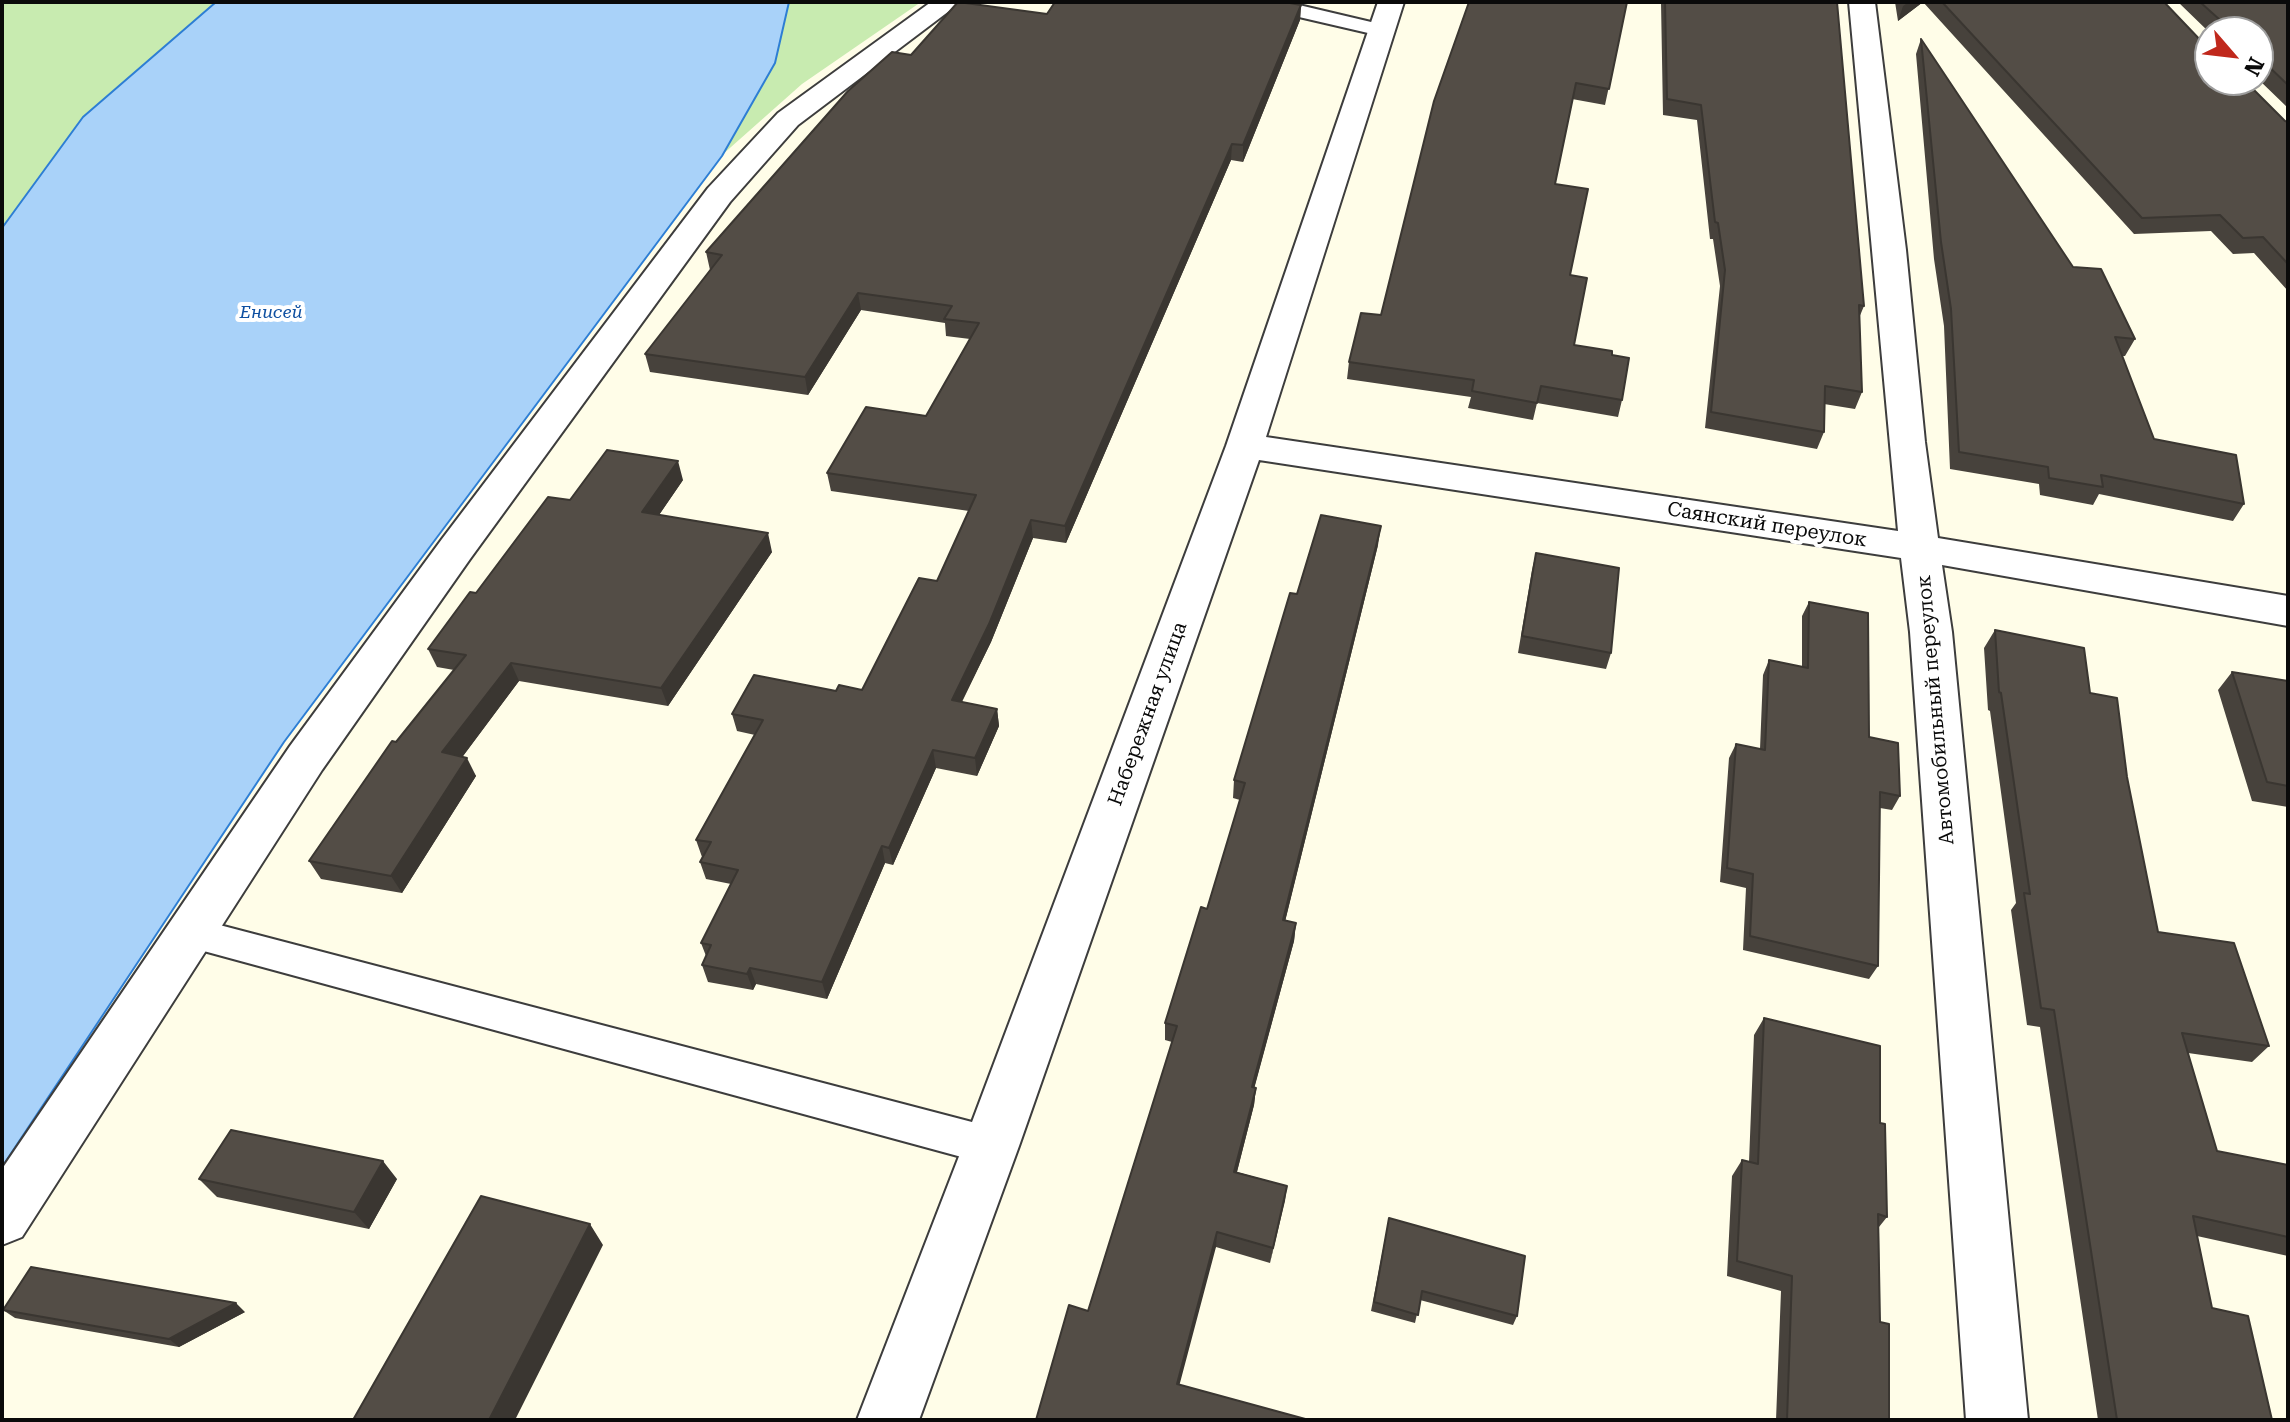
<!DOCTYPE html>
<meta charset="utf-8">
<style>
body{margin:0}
#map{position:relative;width:2290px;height:1422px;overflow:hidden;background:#fffde8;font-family:"Roboto Serif",serif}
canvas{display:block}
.frame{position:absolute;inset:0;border:4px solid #0a0a0a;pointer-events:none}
.north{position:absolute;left:2194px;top:16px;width:80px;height:80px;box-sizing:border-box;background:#fff;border:2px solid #9d9d9d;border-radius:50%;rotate:118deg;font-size:22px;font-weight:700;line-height:32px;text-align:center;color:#0a0a0a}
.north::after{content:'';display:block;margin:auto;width:28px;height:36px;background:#c0281c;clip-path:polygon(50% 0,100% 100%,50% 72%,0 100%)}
</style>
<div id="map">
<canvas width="2290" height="1422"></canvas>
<div class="frame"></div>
<div class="north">N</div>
</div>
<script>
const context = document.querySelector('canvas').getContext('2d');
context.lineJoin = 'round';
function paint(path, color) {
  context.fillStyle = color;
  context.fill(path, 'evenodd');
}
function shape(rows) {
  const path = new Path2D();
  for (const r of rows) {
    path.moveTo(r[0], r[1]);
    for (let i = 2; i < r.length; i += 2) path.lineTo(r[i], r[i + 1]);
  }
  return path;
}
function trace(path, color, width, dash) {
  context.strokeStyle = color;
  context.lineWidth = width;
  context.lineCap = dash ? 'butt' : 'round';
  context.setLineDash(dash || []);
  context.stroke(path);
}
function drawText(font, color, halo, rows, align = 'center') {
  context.font = font + ' "Roboto Serif",serif';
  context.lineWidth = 8;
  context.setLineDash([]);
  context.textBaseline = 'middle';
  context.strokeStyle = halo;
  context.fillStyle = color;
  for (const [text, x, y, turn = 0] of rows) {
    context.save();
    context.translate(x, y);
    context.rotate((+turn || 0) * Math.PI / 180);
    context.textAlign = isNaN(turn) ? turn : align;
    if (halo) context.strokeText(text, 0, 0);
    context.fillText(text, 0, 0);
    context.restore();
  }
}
paint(shape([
 [2,2,216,2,83,117,2,228],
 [789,2,921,2,802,84,722,155,775,63]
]), '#c8ebb0');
const water = shape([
 [216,2,789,2,775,63,722,156,284,742,2,1167,2,228,83,117,216,2]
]);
paint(water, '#a9d2f9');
trace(water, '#2d7ed4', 2);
const lane = shape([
 [1230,2,1299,5,1388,26,1391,30,1381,36,1299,17,1239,8,1230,2],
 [189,917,991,1127,1005,1133,1011,1146,1005,1159,991,1165,189,947,176,943,171,932,176,921,189,917]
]);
const street = shape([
 [931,2,961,2,798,125,730,202,470,559,322,770,22,1237,2,1245,2,1169,290,746,442,539,708,188,778,113,931,2],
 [1378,2,1404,2,1266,437,1898,531,1849,2,1875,2,1906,250,1925,442,1938,538,2288,596,2288,626,1942,565,1952,632,2028,1420,1966,1420,1910,632,1901,558,1259,460,1019,1146,919,1420,857,1420,963,1146,1226,446,1378,2]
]);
trace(lane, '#3d3d3d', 4);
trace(street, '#3d3d3d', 4);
paint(lane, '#fff');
paint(street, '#fff');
paint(shape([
 [1627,2,1605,105,1572,99,1555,184,1570,275,1574,345,1612,355,1622,400,1618,417,1537,403,1533,420,1468,408,1471,397,1347,379,1349,362,1381,315],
 [1661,2,1837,2,1864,306,1859,318,1862,392,1855,409,1824,404,1824,432,1817,449,1705,428,1720,286,1713,239,1710,239,1697,120,1663,115],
 [1895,2,1923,2,1898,21],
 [1923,2,2164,2,2205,45,2285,121,2288,122,2288,291,2254,253,2233,254,2211,231,2134,234],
 [2178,2,2288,2,2288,108,2258,79,2258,32,2210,33],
 [1301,5,1300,20,1243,162,1231,160,1066,543,1033,538,991,642,962,702,997,709,999,726,977,776,936,768,893,865,885,863,827,999,756,984,753,990,708,982,702,965,706,956,701,943,731,884,706,879,700,862,702,857,696,840,755,735,737,731,732,714,836,691,862,690,937,581,969,511,831,491,827,473,926,416,970,339,946,336,945,323,861,310,808,395,650,372,645,354,710,270,706,252,911,55,1047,14],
 [1921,39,2073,267,2135,339,2125,356,2122,356,2154,439,2244,504,2233,521,2099,494,2093,505,2040,495,2039,484,1950,469,1944,326,1934,259,1916,54],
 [683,480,659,515,772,552,668,706,519,681,462,757,476,776,402,893,321,879,309,861,396,742,454,670,437,667,428,649,476,593,570,500],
 [1378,545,1285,921,1296,923,1294,941,1254,1088,1256,1088,1254,1105,1237,1172,1287,1186,1270,1263,1216,1247,1036,1420,1088,1311,1172,1042,1165,1040,1165,1023,1207,909,1240,800,1233,798,1234,780,1297,594],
 [1536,553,1611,653,1606,669,1518,653,1532,570],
 [1809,602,1869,737,1900,796,1892,810,1880,808,1878,966,1869,979,1743,950,1746,888,1720,882,1729,758,1736,744,1760,749,1763,675,1769,660,1802,667,1802,616],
 [1995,630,2090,693,2127,777,2158,932,2269,1046,2252,1062,2188,1053,2217,1151,2288,1165,2288,1256,2197,1236,2212,1308,2272,1420,2098,1420,2040,1027,2027,1025,2011,910,2016,903,1990,711,1988,710,1984,648],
 [2232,672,2288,681,2288,807,2252,801,2218,690],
 [1764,1018,1880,1123,1887,1217,1879,1227,1880,1322,1889,1420,1776,1420,1781,1291,1727,1276,1732,1176,1742,1160,1749,1162,1754,1035],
 [199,1179,397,1179,369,1229,217,1197],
 [1389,1218,1517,1316,1513,1325,1420,1300,1415,1323,1371,1311],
 [3,1310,245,1312,179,1347,15,1318]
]), '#47423c');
paint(shape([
 [1909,2,1923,2,1898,21,1903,6],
 [1301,5,1300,20,1243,162,1243,145],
 [1232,144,1231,160,1066,543,1065,526],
 [858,293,861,310,808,395,805,377],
 [678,461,683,480,648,531,642,512],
 [1031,520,1033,538,991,642,954,717,952,700],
 [1381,526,1378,545,1281,938,1283,920],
 [768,533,772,552,668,706,661,688],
 [511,663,519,681,452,771,442,752],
 [997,709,999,726,977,776,975,758],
 [933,750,936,768,893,865,889,848],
 [467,758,476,776,402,893,391,876],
 [882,846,885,863,827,999,822,982],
 [1296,923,1294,941,1250,1104,1252,1087],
 [750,968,756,984,753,990,747,974],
 [1256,1088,1254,1105,1233,1187,1234,1172],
 [383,1161,397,1179,369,1229,354,1212],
 [1287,1186,1285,1201,1270,1263,1273,1248],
 [590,1224,603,1245,515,1420,489,1420],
 [1217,1232,1216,1247,1176,1398,1177,1384],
 [236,1303,245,1312,179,1347,169,1339]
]), '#3a3631');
const building = shape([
 [958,2,1047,14,1055,2,1284,2,1301,5,1243,145,1232,144,1065,526,1031,520,989,624,952,700,997,709,975,758,933,750,889,848,882,846,822,982,750,968,747,974,702,965,711,945,701,943,738,870,700,862,711,842,696,840,763,720,732,714,754,675,836,691,839,685,862,690,919,578,937,581,976,495,827,473,866,407,926,416,979,323,944,319,952,306,858,293,805,377,645,354,722,255,706,252,848,91,892,52,911,55,958,2],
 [1469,2,1627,2,1609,89,1576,83,1555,184,1588,189,1570,275,1587,278,1574,345,1612,351,1612,355,1629,358,1622,400,1541,386,1537,403,1472,391,1474,380,1349,362,1361,313,1381,315,1434,101,1469,2],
 [1665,2,1837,2,1864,306,1859,305,1862,392,1825,386,1824,432,1711,412,1725,270,1718,223,1715,222,1701,105,1667,99,1665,2],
 [1942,2,2164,2,2205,45,2210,46,2210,80,2244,80,2285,121,2288,122,2288,264,2263,237,2243,238,2220,215,2142,218,1942,2],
 [2200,2,2288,2,2288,85,2265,63,2258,63,2258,32,2220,32,2220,20,2200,2],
 [1921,39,2073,267,2101,269,2135,339,2115,337,2154,439,2236,455,2244,504,2101,475,2103,487,2049,478,2048,467,1959,452,1951,309,1941,242,1921,39],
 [607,450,678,461,642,512,768,533,661,688,511,663,442,752,467,758,391,876,309,861,392,741,396,742,466,655,428,649,470,592,476,593,548,497,570,500,607,450],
 [1321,515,1381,526,1283,920,1296,923,1252,1087,1256,1088,1234,1172,1287,1186,1273,1248,1217,1232,1177,1384,1309,1420,1036,1420,1069,1305,1088,1311,1177,1026,1165,1023,1201,907,1207,909,1245,783,1234,780,1290,593,1297,594,1321,515],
 [1536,553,1619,568,1611,653,1522,636,1536,553],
 [1809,602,1868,613,1869,737,1898,743,1900,796,1880,792,1878,966,1750,936,1753,874,1727,868,1736,744,1765,750,1769,660,1808,668,1809,602],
 [1995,630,2084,648,2090,693,2117,698,2127,777,2158,932,2234,943,2269,1046,2182,1033,2217,1151,2288,1165,2288,1237,2193,1216,2212,1308,2248,1316,2272,1420,2117,1420,2054,1010,2041,1008,2024,893,2030,894,2001,693,1999,692,1995,630],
 [2232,672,2288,681,2288,786,2267,782,2232,672],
 [1764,1018,1880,1046,1880,1123,1885,1124,1887,1217,1878,1214,1880,1322,1889,1324,1889,1420,1787,1420,1792,1276,1737,1261,1742,1160,1758,1164,1764,1018],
 [231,1130,383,1161,354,1212,199,1179,231,1130],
 [481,1196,590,1224,489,1420,353,1420,481,1196],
 [1389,1218,1525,1256,1517,1316,1422,1291,1418,1315,1374,1302,1389,1218],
 [31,1267,236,1303,169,1339,3,1310,31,1267]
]);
paint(building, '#534d46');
trace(building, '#3a3631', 2);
drawText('italic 18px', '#0f50a1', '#fff', [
 ["Енисей",271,313]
]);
drawText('20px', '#0a0a0a', '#fff', [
 ["Саянский переулок",1767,525,9],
 ["Автомобильный переулок",1936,710,-95],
 ["Набережная улица",1148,714,-70]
]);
</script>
